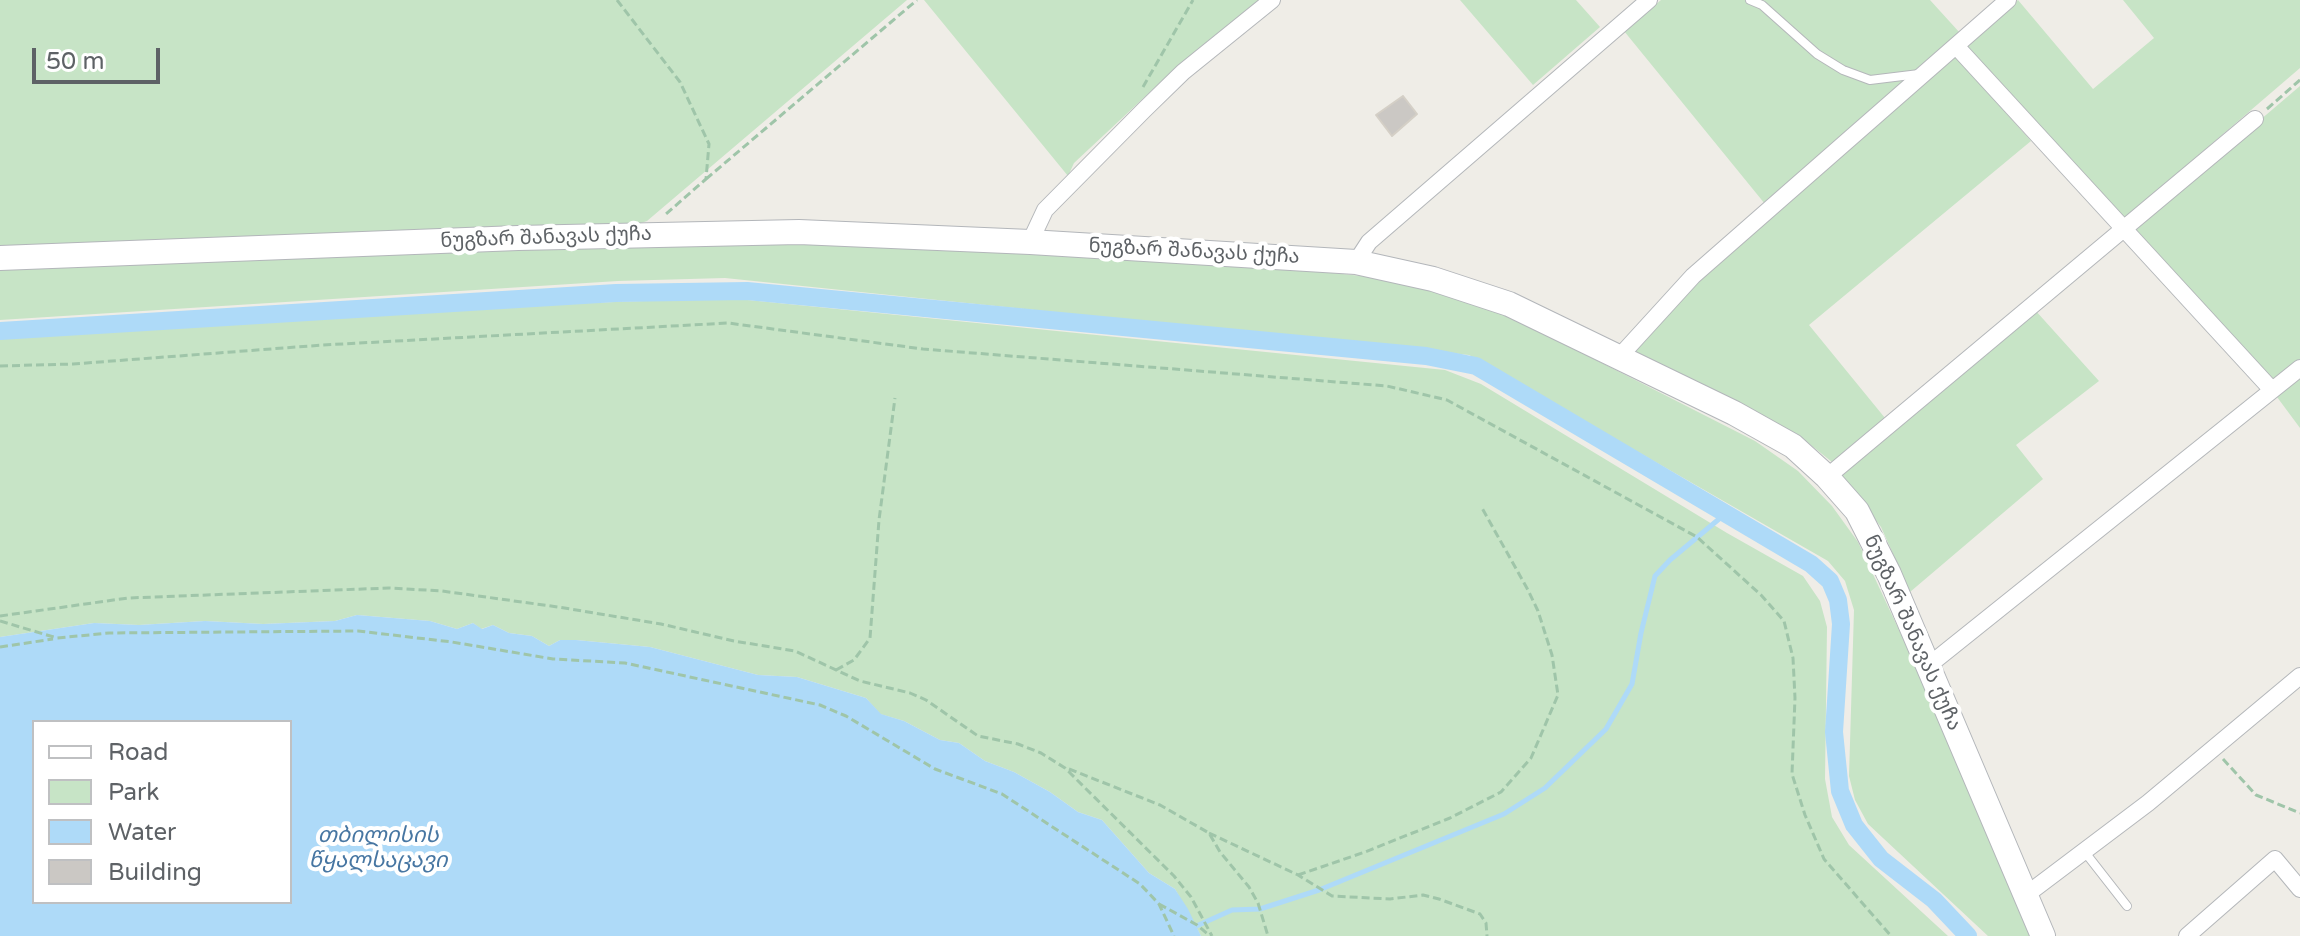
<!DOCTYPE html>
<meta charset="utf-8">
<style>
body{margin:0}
#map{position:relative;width:2300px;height:936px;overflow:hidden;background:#efede7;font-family:"Varela Round",sans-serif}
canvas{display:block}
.legend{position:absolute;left:32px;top:720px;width:260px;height:184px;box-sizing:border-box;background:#fff;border:2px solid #bfc0c2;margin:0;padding:10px 14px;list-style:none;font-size:24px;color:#5e6266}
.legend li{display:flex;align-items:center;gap:16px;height:40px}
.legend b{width:40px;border:2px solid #bfc0c2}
.scale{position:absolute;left:32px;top:48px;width:128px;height:36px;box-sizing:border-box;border:4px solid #5e6266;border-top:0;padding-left:10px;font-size:24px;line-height:28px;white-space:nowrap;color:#5e6266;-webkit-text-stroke:6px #fff;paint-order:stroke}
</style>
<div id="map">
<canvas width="2300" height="936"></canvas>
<ul class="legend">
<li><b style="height:10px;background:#fff"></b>Road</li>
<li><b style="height:22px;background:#c7e4c6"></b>Park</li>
<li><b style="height:22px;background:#aedaf8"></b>Water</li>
<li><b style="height:22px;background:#cbc8c4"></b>Building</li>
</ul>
<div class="scale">50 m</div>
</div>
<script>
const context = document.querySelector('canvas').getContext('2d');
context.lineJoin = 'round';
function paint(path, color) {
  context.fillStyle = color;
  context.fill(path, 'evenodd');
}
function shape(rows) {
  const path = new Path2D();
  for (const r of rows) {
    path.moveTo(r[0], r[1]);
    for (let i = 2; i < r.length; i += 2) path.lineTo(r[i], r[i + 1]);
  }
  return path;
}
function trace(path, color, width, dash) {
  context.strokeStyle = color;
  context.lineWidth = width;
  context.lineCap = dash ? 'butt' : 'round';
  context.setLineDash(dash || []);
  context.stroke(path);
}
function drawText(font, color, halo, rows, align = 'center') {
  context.font = font + ' "Varela Round","Noto Sans Georgian",sans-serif';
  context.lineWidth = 8;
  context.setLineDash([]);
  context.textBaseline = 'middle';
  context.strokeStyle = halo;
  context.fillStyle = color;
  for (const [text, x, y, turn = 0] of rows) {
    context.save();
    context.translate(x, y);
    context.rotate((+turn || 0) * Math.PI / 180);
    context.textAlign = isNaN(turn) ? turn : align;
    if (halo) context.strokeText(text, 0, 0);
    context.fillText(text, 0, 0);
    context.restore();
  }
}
paint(shape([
 [0,0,907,0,647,221,635,225,0,248],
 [924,0,1259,0,1181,63,1074,163,1068,176],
 [1460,0,1576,0,1600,27,1533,85],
 [1661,0,1930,0,1960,33,1765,204,1624,31],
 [2018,0,2093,89,2154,38,2123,0,2300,0,2300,68,2124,219,1967,46],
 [1955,56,2031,141,1809,325,1885,418,1832,462,1797,434,1633,353,1700,280],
 [2300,86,2300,360,2272,382,2132,229],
 [774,240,1305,270,1380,278,1442,291,1496,309,1755,441,1798,471,1832,506,1858,542,1912,658,2031,936,1988,936,1868,824,1855,800,1849,776,1854,610,1845,581,1828,561,1469,355,725,278,618,281,0,320,0,268],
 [728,298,1445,370,1481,384,1727,533,1803,576,1820,601,1827,627,1825,779,1832,817,1849,845,1948,936,1201,936,1175,889,1149,873,1102,820,1078,812,1050,792,1014,772,985,761,959,743,940,740,904,721,880,714,866,698,797,677,758,675,650,647,576,640,560,640,549,646,532,636,509,633,493,625,481,629,473,623,457,629,430,621,357,615,335,621,263,624,205,621,139,625,94,623,0,637,0,336,472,307],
 [2035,310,2099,381,2016,445,2043,479,1910,592,1881,527,1840,474],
 [2300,378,2300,428,2277,397]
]), '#c7e4c6');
paint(shape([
 [357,615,430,621,457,629,473,623,482,629,493,625,509,633,532,636,549,646,560,640,576,640,650,647,758,675,797,677,866,698,881,714,904,721,940,740,959,743,985,761,1014,772,1050,792,1078,812,1102,820,1149,873,1175,889,1188,909,1201,936,0,936,0,637,94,623,139,625,205,621,263,624,335,621],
 [34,722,290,722,290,902,34,902]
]), '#aedaf8');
trace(shape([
 [1192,928,1232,910,1260,909,1319,890,1504,814,1545,788,1606,729,1632,684,1641,633,1655,576,1670,560,1725,514]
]), '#aedaf8', 5);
trace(shape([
 [0,331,616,293,747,291,1426,356,1476,366,1811,564,1830,581,1838,600,1841,624,1834,732,1840,791,1854,825,1881,859,1934,900,1968,936]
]), '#aedaf8', 18);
const building = shape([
 [1403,96,1417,114,1392,136,1376,115,1403,96]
]);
paint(building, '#cbc8c4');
trace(building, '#d4cfc6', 2);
const service = shape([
 [1750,0,1762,5,1817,54,1843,70,1870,80,1919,74],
 [2084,851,2127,906]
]);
const minor = shape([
 [1956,46,2272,390],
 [1030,242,1045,210,1144,110,1183,72,1272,0],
 [1356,262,1369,242,1649,0],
 [1620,356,1693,276,2008,0],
 [1827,477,2255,119],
 [1928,666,2300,368],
 [2026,895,2148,803,2300,676],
 [2187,936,2275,859,2300,889]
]);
const secondary = shape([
 [0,258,518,238,799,232,1030,242,1356,262,1433,279,1509,304,1734,413,1793,446,1827,477,1857,511,1889,574,2043,936]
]);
trace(service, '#b4b7ba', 10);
trace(minor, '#b4b7ba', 18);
trace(secondary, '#b3b6ba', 26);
trace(shape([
 [617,0,680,82,709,144,706,179,666,214],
 [1143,87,1193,0],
 [2267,109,2300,80],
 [706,179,917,0],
 [0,366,73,364,323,345,728,323,923,349,1387,386,1447,400,1697,537,1761,595,1784,621,1793,658,1795,698,1792,774,1805,815,1824,859,1891,936],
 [0,616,128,598,389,588,442,591,558,607,661,624,734,641,795,651,860,681,910,693,926,700,978,736,1018,744,1041,753,1065,768,1174,876,1191,897,1212,936],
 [0,621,57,638,109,633,358,631,452,642,553,659,625,663,820,705,846,716,935,769,1002,794,1140,884,1159,904,1174,936],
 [0,647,53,639],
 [836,670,854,660,870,638,879,520,895,398],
 [2223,759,2256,795,2300,813],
 [1069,769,1160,805,1209,833,1220,852,1249,887,1258,903,1268,936],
 [1209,833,1298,875,1332,896,1390,899,1423,895,1439,899,1480,914,1486,923,1487,936],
 [1298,875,1365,852,1450,818,1501,792,1531,758,1558,695,1552,655,1538,611,1528,590,1482,508],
 [1159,904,1197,925,1210,936]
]), '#9fc5a9', 3, [8, 4]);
trace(service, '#fff', 8);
trace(minor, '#fff', 16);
trace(secondary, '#fff', 24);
drawText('20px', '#5e6266', '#fff', [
 ["ნუგზარ შანავას ქუჩა",546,238,-2],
 ["ნუგზარ შანავას ქუჩა",1194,252,3],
 ["ნუგზარ შანავას ქუჩა",1912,633,66]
]);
drawText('italic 22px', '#4776a2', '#fff', [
 ["თბილისის",378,836],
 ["წყალსაცავი",378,861]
]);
</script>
